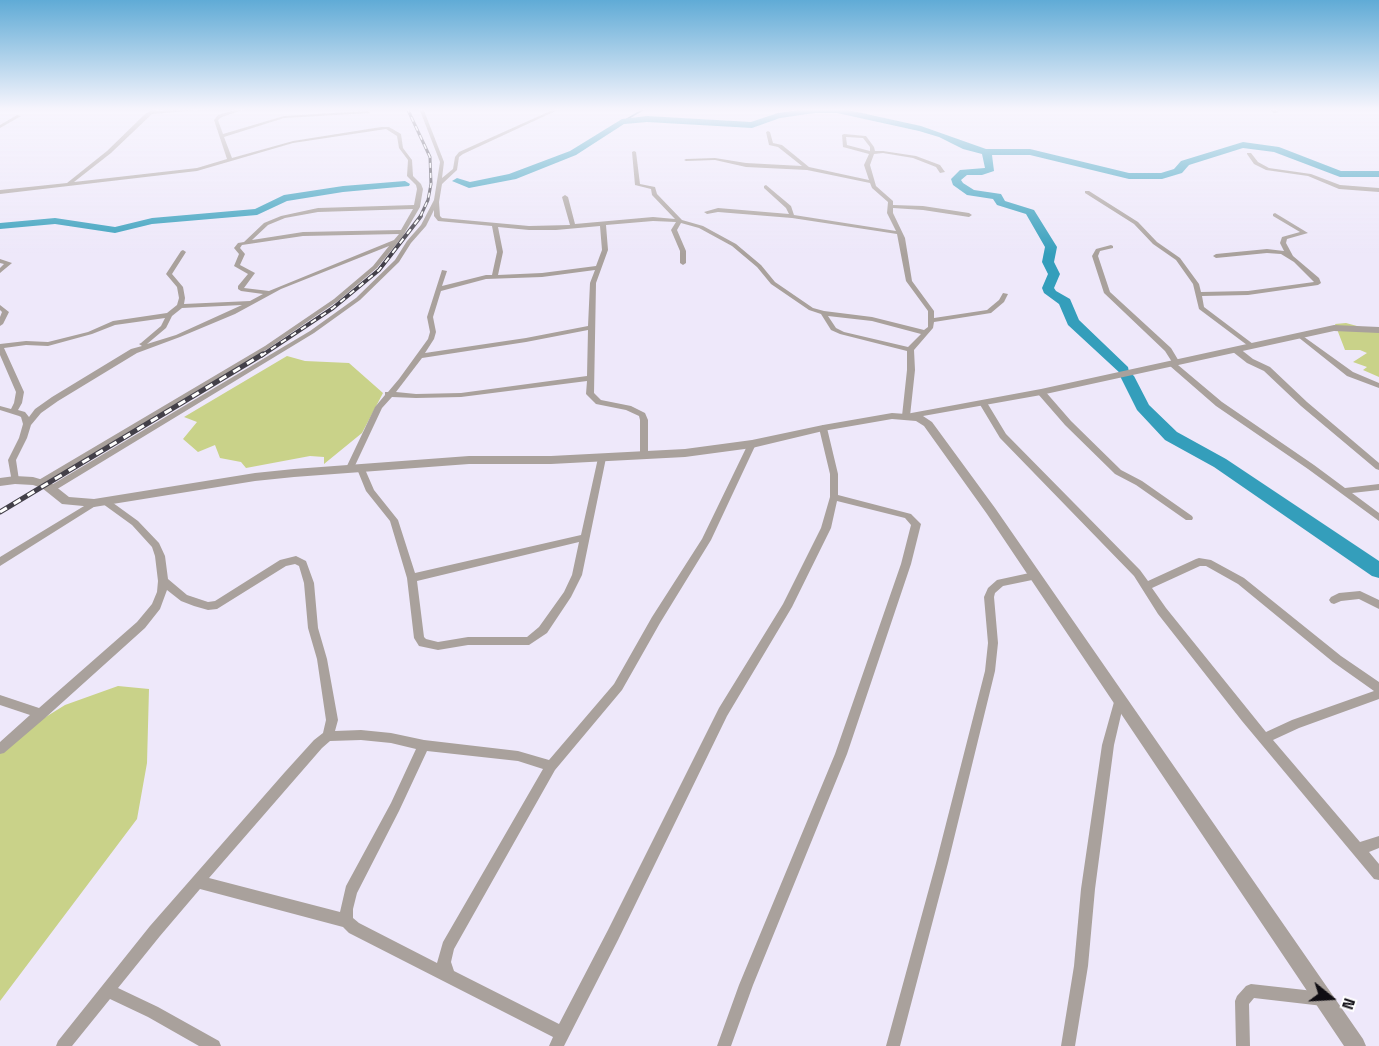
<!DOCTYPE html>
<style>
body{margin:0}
#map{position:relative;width:1379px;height:1046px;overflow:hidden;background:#eee8fa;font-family:"Space Grotesk",sans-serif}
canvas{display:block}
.north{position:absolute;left:1301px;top:968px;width:60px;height:60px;-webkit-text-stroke:4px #fff;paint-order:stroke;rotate:108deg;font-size:16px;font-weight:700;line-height:24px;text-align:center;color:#0f0d13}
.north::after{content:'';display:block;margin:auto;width:21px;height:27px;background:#0f0d13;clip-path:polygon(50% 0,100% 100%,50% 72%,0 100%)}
</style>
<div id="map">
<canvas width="1379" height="1046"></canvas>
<div class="north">N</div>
</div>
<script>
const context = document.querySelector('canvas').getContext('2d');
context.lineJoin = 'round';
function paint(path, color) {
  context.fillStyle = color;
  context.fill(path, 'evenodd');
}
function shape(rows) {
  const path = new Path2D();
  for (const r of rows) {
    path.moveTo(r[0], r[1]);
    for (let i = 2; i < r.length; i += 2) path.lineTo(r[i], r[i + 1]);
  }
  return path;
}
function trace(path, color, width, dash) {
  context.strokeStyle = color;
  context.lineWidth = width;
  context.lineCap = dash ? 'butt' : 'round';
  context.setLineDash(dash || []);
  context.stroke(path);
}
paint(shape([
 [1346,323,1379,332,1379,377,1363,370,1367,367,1353,362,1367,353,1360,350,1345,350,1335,324],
 [287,356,305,361,349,363,383,393,362,433,324,464,324,457,310,456,246,468,241,462,220,458,215,445,198,452,183,439,197,422,184,417],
 [118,686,149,689,147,763,137,819,0,1001,0,751,28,728,65,705]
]), '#c9d289');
trace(shape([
 [622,122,646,108]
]), '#297289', 1.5);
paint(shape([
 [813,108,839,108,921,126,986,149,1030,149,1129,173,1161,173,1174,169,1181,161,1243,142,1279,147,1341,171,1379,171,1379,177,1340,177,1274,152,1243,148,1189,165,1182,173,1162,179,1129,179,1030,155,992,155,994,171,982,175,967,175,961,180,963,183,974,190,1001,194,1005,201,1034,210,1057,247,1054,262,1060,274,1054,288,1056,291,1070,299,1079,320,1128,367,1129,372,1134,376,1149,405,1177,432,1226,459,1379,561,1379,578,1372,576,1214,467,1165,440,1137,410,1120,376,1121,374,1068,325,1059,304,1044,293,1042,288,1048,274,1042,262,1045,247,1026,214,997,205,993,199,967,195,953,185,951,179,960,170,985,168,982,154,963,149,939,137,919,131,837,113,815,113,780,118,752,128,647,122,624,124,576,155,516,179,469,188,452,181,457,178,470,182,509,174,570,151,622,119,647,116,751,122,778,113,813,108],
 [405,181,410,184,409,186,343,192,287,201,257,215,152,224,115,233,55,224,0,229,0,223,55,218,115,227,152,218,255,209,284,195,343,186,405,181]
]), '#349ebb');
paint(shape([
 [156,108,161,108,156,111,220,108,152,114,111,153,74,182,197,168,227,159,214,120,218,115,242,108,248,108,222,117,218,120,223,134,284,116,368,111,370,113,284,118,224,137,232,158,293,141,381,127,389,127,401,134,403,148,412,160,413,176,421,184,423,189,420,207,403,236,377,268,338,301,269,348,40,486,36,483,37,481,265,346,334,299,373,266,389,246,281,289,235,314,180,337,137,353,58,401,41,413,31,425,27,438,16,460,19,480,15,483,12,482,8,460,19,438,23,424,21,417,19,416,0,410,0,406,11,409,14,403,16,392,0,355,0,344,26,341,48,342,88,332,113,321,167,313,177,305,179,298,177,287,166,274,181,251,183,250,186,252,172,274,183,287,185,298,184,304,250,301,263,294,241,291,238,289,238,286,248,274,234,266,239,254,234,248,238,243,244,242,264,223,281,216,318,208,414,205,417,189,416,185,407,176,408,160,399,148,397,136,386,129,293,143,197,171,0,194,0,190,67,183,107,151,145,114,156,108],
 [413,209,401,230,303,232,252,240,268,225,285,218,318,212,413,209],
 [399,234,394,240,269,291,244,288,255,273,240,265,245,254,240,248,242,245,303,236,399,234],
 [242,305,176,335,147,344,166,328,172,316,182,308,242,305],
 [165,318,161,326,141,343,139,344,142,346,131,349,52,397,35,409,29,417,25,412,18,410,22,403,24,392,4,348,26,345,48,346,92,334,115,325,165,318],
 [419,108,423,108,444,162,442,178,453,169,455,157,459,152,557,108,562,108,463,154,459,157,457,170,442,184,439,202,440,216,442,218,529,226,570,225,562,197,565,195,568,197,575,224,653,217,675,219,652,195,651,189,635,185,632,152,634,151,636,152,640,184,655,187,657,194,682,220,703,226,736,244,761,265,775,282,813,308,824,311,872,317,924,330,928,327,928,311,906,281,897,234,792,218,718,212,707,214,704,212,718,208,789,214,786,208,764,188,764,186,766,185,791,206,794,215,896,231,887,213,888,202,872,188,870,183,807,170,746,167,715,160,686,161,684,160,686,159,715,158,746,163,802,166,778,147,769,145,766,132,768,131,770,132,773,143,782,145,809,167,869,180,864,165,869,154,843,147,842,135,844,134,866,136,874,147,875,151,883,151,916,156,940,165,945,172,940,173,936,167,913,158,883,153,874,154,870,165,876,186,893,201,893,205,923,206,969,213,972,215,969,217,923,210,893,208,893,213,905,238,912,281,934,311,934,318,987,310,999,300,1003,293,1008,294,1004,302,991,313,934,322,933,328,914,350,915,370,910,416,906,418,902,416,907,370,907,351,840,334,831,330,821,314,809,310,771,284,757,267,732,246,699,228,681,223,677,230,686,251,686,263,683,265,680,263,680,251,671,230,676,222,653,221,606,225,608,250,596,283,594,393,601,400,631,406,645,413,648,420,648,456,647,458,644,459,640,456,640,420,639,416,626,410,596,404,586,394,587,381,461,397,416,398,392,397,382,408,352,472,346,472,345,470,375,407,385,395,385,392,388,392,399,379,428,339,430,332,427,317,442,270,447,271,442,286,486,275,492,275,497,252,492,226,438,221,434,216,434,210,426,226,411,243,399,262,360,300,314,333,54,491,48,491,47,489,48,487,310,331,356,298,395,260,407,241,421,225,434,200,440,162,419,108],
 [846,137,863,138,870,147,870,151,847,145,846,137],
 [600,226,602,250,596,266,542,273,498,275,503,252,498,227,529,230,556,230,600,226],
 [595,270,590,283,588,326,526,338,425,353,434,339,436,332,433,317,441,291,486,279,542,277,595,270],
 [828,316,872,321,921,334,908,347,844,332,836,328,828,316],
 [588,330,587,376,461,393,416,394,396,392,422,358,526,342,588,330],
 [1268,108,1273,108,1278,112,1274,113,1268,108],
 [17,115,21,116,0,128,0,125,17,115],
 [1247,153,1251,153,1258,162,1269,168,1311,174,1340,185,1379,188,1379,192,1339,189,1308,176,1266,170,1254,164,1247,154,1247,153],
 [1085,191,1089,191,1138,222,1157,242,1180,258,1199,284,1201,292,1248,291,1314,282,1294,262,1281,254,1267,253,1216,258,1213,256,1216,254,1267,249,1284,251,1280,243,1282,237,1300,232,1273,216,1273,214,1275,213,1308,233,1287,239,1286,243,1293,256,1319,278,1321,283,1318,285,1248,295,1202,296,1204,307,1257,347,1255,348,1251,348,1199,309,1193,284,1176,260,1153,244,1134,224,1085,193,1085,191],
 [1111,245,1113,246,1113,248,1100,251,1098,256,1110,292,1171,348,1180,363,1178,365,1222,402,1314,465,1345,488,1379,484,1379,490,1352,493,1379,513,1379,521,1308,469,1216,406,1170,366,1169,364,1172,362,1165,351,1104,293,1092,256,1096,249,1111,245],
 [0,259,12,263,0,273,0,268,4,264,0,263,0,259],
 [0,305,9,312,3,324,0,326,0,317,2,312,0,310,0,305],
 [1300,334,1353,372,1379,383,1379,388,1347,376,1298,337,1298,335,1300,334],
 [1233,348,1239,348,1253,359,1270,367,1307,402,1379,463,1379,470,1376,469,1301,406,1264,371,1247,363,1233,352,1233,348],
 [1038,390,1044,390,1071,421,1121,470,1142,481,1192,516,1193,518,1192,520,1186,520,1136,485,1115,474,1065,425,1038,394,1038,390],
 [980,401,986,401,1006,434,1140,570,1148,581,1196,559,1199,558,1211,560,1244,578,1341,656,1379,682,1379,699,1299,728,1273,740,1360,842,1379,836,1379,848,1369,852,1379,864,1379,880,1374,879,1242,721,1158,614,1134,576,1000,438,979,403,980,401],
 [1200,566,1206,566,1238,584,1333,662,1374,691,1292,720,1266,732,1166,608,1152,588,1200,566],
 [823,425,827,428,838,474,838,495,911,514,921,524,911,564,847,754,753,985,731,1046,717,1046,739,985,835,754,901,564,911,525,905,518,837,501,831,528,792,607,727,716,618,940,564,1046,549,1046,553,1037,349,933,343,927,200,889,160,936,118,988,158,1007,219,1041,221,1046,199,1046,148,1017,110,999,72,1046,56,1046,58,1041,150,926,285,772,314,740,323,733,326,720,317,659,308,628,304,583,299,566,295,564,286,566,217,609,208,610,194,606,181,601,167,590,160,609,145,628,45,718,4,753,0,754,0,742,30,715,0,705,0,695,39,708,137,622,152,604,157,592,158,581,155,556,152,547,132,525,103,504,102,502,103,500,109,500,138,521,159,543,165,556,168,579,187,595,208,602,215,601,280,560,296,556,306,561,314,583,318,628,327,659,338,720,335,731,361,730,391,733,424,740,518,751,549,760,614,684,652,617,702,539,748,444,752,441,755,442,756,444,711,540,660,623,622,690,555,770,454,949,451,962,454,971,559,1024,608,930,719,708,783,604,821,528,830,497,830,474,819,428,823,425],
 [361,740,391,743,416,749,391,803,346,886,340,912,209,878,322,748,330,741,361,740],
 [427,751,518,761,543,769,443,942,437,963,359,923,353,918,353,909,357,893,399,811,427,751],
 [602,455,606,458,582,575,571,597,547,633,529,645,468,645,438,650,419,646,414,638,407,578,390,521,366,491,357,469,358,467,364,467,374,490,398,520,415,573,581,535,598,458,602,455],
 [579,542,572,575,564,592,539,627,527,637,468,637,438,642,426,639,424,637,417,581,579,542],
 [94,500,98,503,97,505,0,566,0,557,94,500],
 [1034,572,1037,573,1039,576,1037,579,1003,586,995,593,994,597,998,643,995,671,948,863,900,1046,886,1046,936,863,985,671,988,643,984,597,988,588,997,580,1034,572],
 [1360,591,1379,600,1379,609,1359,599,1341,601,1334,604,1331,603,1329,600,1331,597,1339,593,1360,591],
 [1119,697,1123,699,1124,702,1114,745,1095,889,1088,966,1075,1046,1061,1046,1074,966,1081,889,1102,745,1114,702,1115,699,1119,697],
 [1251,984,1323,992,1328,994,1330,999,1328,1004,1323,1006,1254,998,1249,1004,1250,1046,1236,1046,1235,1001,1237,996,1246,986,1251,984]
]), '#a9a19c');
paint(shape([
 [1334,325,1379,327,1379,333,1334,331,1041,395,923,416,932,422,995,508,1363,1039,1366,1046,1344,1046,987,514,924,426,916,421,892,419,823,431,752,448,685,457,551,464,469,464,294,477,255,481,94,507,62,504,42,488,33,485,15,484,0,486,0,478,15,476,33,477,50,482,69,497,94,499,255,473,294,469,469,456,551,456,685,449,752,440,823,425,892,413,906,414,1041,389,1334,325]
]), '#a9a19c');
const railFar2 = shape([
 [407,108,430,157,431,184,428,200,420,217]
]);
const railFar1 = shape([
 [261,356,333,308,379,270,421,216]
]);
const rail = shape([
 [0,512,263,354]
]);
trace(railFar2, '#434049', 3);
trace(railFar1, '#434049', 4);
trace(rail, '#434049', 5);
trace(railFar2, '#fff', 1.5, [5]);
trace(railFar1, '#fff', 2, [6]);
trace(rail, '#fff', 3, [8]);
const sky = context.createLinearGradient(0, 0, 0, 254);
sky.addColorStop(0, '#60abd6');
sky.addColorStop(0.43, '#f7f5fd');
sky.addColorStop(1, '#f7f5fd00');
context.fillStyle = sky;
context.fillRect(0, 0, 1379, 254);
</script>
